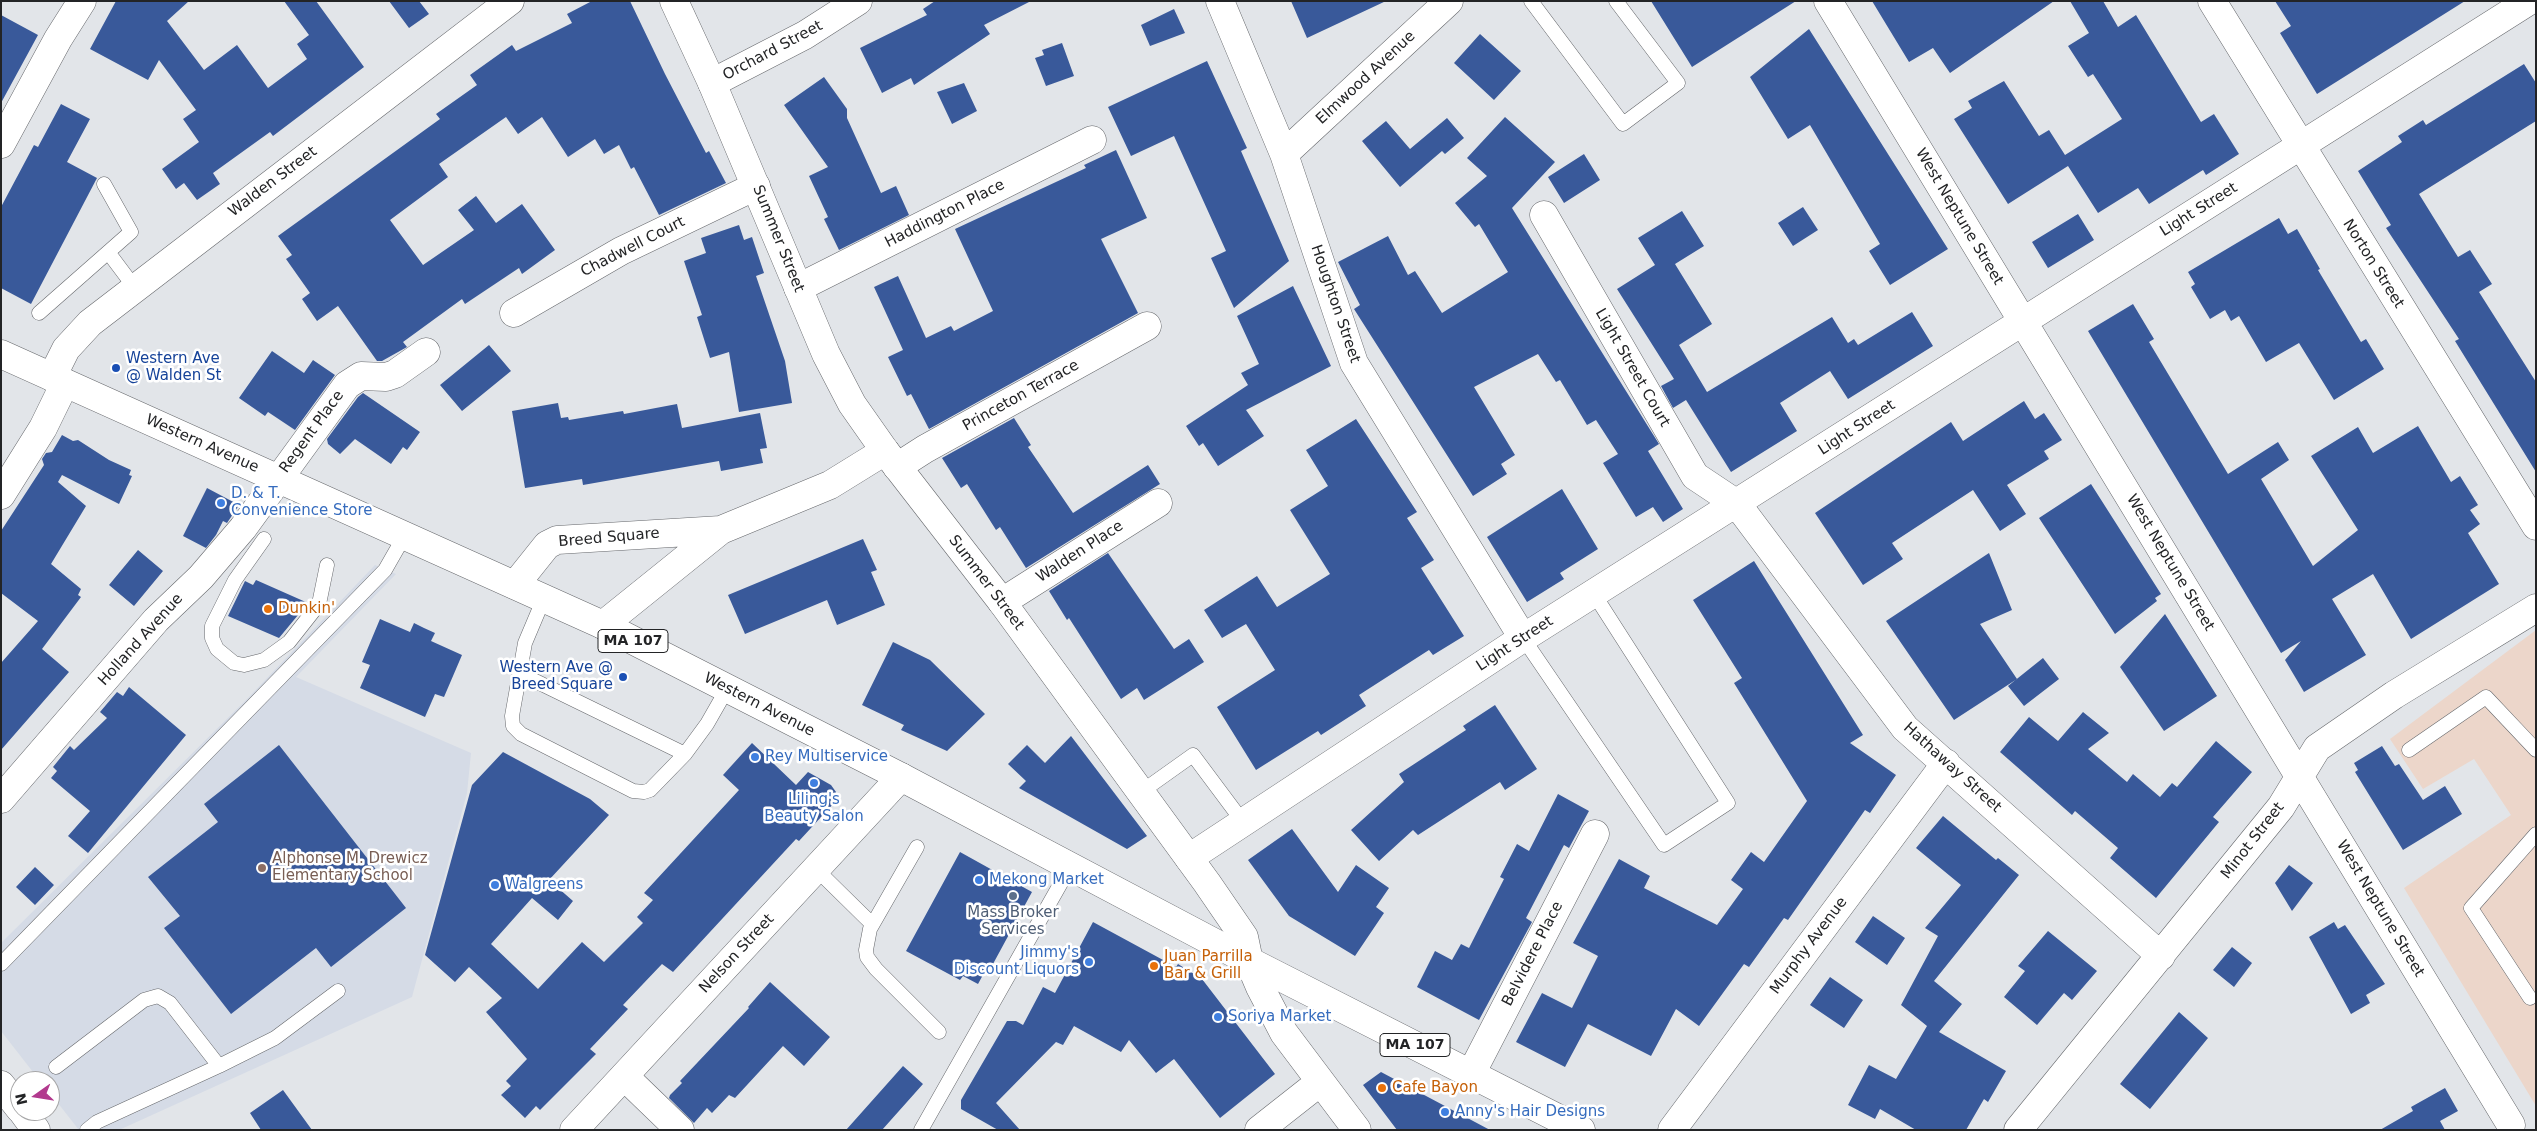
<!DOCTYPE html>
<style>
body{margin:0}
#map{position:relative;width:2537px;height:1131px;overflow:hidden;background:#e2e5e9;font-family:"DejaVu Sans",sans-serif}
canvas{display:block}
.frame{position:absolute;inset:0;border:2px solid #232426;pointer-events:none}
.north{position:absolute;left:10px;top:1071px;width:50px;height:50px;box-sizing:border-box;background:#fff;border:1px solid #a7a7a8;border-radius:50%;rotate:257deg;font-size:14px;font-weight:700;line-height:20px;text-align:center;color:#232426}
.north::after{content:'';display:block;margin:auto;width:18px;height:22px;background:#b2398e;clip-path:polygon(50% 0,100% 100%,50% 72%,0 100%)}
</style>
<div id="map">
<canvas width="2537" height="1131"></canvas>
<div class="frame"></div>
<div class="north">N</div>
</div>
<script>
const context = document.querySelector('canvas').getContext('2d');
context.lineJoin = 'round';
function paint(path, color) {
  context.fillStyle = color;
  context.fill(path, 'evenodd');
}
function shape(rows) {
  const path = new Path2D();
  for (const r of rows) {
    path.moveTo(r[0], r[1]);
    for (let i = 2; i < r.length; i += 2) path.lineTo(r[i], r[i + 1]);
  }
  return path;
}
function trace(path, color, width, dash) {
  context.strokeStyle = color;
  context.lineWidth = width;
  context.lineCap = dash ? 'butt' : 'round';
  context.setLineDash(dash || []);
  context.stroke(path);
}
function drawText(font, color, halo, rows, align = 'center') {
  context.font = font + ' "DejaVu Sans",sans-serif';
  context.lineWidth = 5;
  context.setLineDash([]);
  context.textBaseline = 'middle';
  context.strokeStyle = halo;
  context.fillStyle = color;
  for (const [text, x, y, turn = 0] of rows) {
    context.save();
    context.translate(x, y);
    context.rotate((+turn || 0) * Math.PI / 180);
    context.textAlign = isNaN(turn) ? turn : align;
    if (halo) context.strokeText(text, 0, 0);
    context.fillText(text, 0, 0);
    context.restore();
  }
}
paint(shape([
 [2536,630,2536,1106,2404,888,2511,815,2474,759,2423,789,2390,739]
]), '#ecd6ca');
paint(shape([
 [375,565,396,574,296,677,471,753,467,793,412,997,119,1130,79,1130,50,1093,50,1081,40,1081,1,1031,1,943,248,698]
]), '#d5dbe6');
paint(shape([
 [116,1,189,1,167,21,204,70,237,45,268,88,307,59,297,44,309,35,284,1,316,1,364,67,273,136,270,132,213,173,220,184,197,200,184,183,176,189,162,169,199,142,183,119,196,110,159,60,148,80,90,49],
 [389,1,419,1,429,14,409,28],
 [592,1,630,1,665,74,706,153,709,151,726,183,659,215,634,167,631,169,619,145,604,154,595,139,568,157,542,117,518,134,506,117,439,164,448,177,390,220,423,265,474,230,458,210,476,196,496,223,522,204,555,250,522,274,519,268,465,304,462,299,403,342,407,347,382,361,377,361,338,306,317,321,302,299,310,293,286,259,292,255,278,236,440,119,436,114,477,85,470,75,512,45,516,51,572,23,567,14],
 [935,1,1031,1,984,25,990,34,914,85,911,78,882,93,860,48,927,15,923,9],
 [1291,1,1386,1,1307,38],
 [1651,1,1796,1,1692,67],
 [1872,1,2054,1,1950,73,1933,48,1909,62],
 [2070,1,2103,1,2118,27,2136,15,2201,122,2214,114,2239,154,2206,175,2203,170,2149,204,2138,188,2098,213,2068,166,2008,204,1954,119,1972,108,1968,101,2004,81,2039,136,2049,130,2065,155,2122,119,2093,74,2088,77,2068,46,2089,33],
 [2275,1,2465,1,2317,94,2280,33,2291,26],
 [1174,9,1185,33,1150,46,1141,25],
 [1,15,38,35,1,103],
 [1809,29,1948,249,1890,285,1869,251,1880,244,1810,125,1788,139,1750,77],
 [1480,34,1521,71,1494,100,1454,63],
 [1062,43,1074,76,1046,86,1035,58,1044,55,1042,50],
 [1207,61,1247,148,1241,151,1289,261,1234,308,1211,258,1226,251,1174,136,1131,156,1108,107],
 [2524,64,2536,83,2536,121,2419,194,2458,257,2470,250,2492,284,2479,292,2536,382,2536,472,2455,341,2459,339,2386,228,2391,225,2358,171,2402,142,2398,136,2423,120,2426,125],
 [824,77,847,109,847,118,881,193,896,186,909,215,839,250,824,219,828,217,809,176,828,167,784,105],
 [964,83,977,111,952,124,937,92],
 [61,104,90,119,67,162,97,178,31,304,1,288,1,207,34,145,38,147],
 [1505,117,1555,162,1512,208,1659,444,1648,451,1683,509,1663,522,1653,507,1636,517,1603,463,1618,454,1596,420,1587,425,1560,380,1556,382,1538,354,1474,387,1515,455,1501,464,1507,474,1473,496,1354,309,1360,305,1338,262,1388,236,1408,275,1415,271,1442,313,1508,272,1479,224,1475,227,1455,203,1487,176,1467,158],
 [1447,118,1464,138,1445,154,1442,151,1400,187,1362,141,1386,121,1410,149],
 [1116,150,1147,218,1101,239,1138,313,929,429,911,394,907,396,888,357,903,350,874,287,898,276,926,338,951,326,954,331,993,311,955,229,1086,168,1084,165],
 [1584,154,1600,180,1564,203,1548,177],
 [1803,207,1818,230,1793,246,1778,223],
 [1682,211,1704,246,1675,264,1712,324,1679,345,1707,392,1832,317,1848,343,1854,339,1858,345,1912,312,1933,346,1848,399,1830,371,1780,403,1797,431,1731,472,1686,400,1673,408,1661,386,1674,379,1617,289,1655,265,1638,238],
 [2078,214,2094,240,2048,268,2032,242],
 [2279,218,2288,234,2297,229,2320,269,2318,270,2361,342,2366,339,2384,369,2334,400,2299,343,2266,362,2239,316,2231,321,2225,310,2210,319,2191,287,2195,284,2188,272],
 [739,225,744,240,752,237,764,273,756,276,785,361,792,403,739,412,729,352,710,358,697,317,702,315,684,261,706,253,701,238],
 [1293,286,1331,366,1246,410,1264,436,1218,466,1203,443,1199,446,1186,426,1248,385,1241,373,1259,364,1237,316],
 [2133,304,2154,339,2149,342,2228,474,2278,442,2289,460,2261,479,2313,566,2358,530,2311,456,2358,427,2373,453,2418,426,2451,482,2460,476,2478,505,2470,510,2480,524,2468,533,2499,584,2411,639,2373,574,2332,599,2366,655,2304,692,2285,660,2301,641,2281,653,2088,331],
 [489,345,511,371,462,411,440,385],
 [272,351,304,373,313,360,335,375,295,430,268,412,265,416,239,398],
 [363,393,420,432,407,450,403,447,391,464,355,439,340,454,328,444,327,439,358,397],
 [2024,401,2035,419,2044,413,2062,440,2044,451,2049,459,2007,485,2026,514,2000,531,1973,490,1892,543,1903,559,1863,585,1815,513,1951,422,1963,441],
 [558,403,561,418,568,417,569,420,623,411,624,414,677,404,682,428,760,413,767,448,760,449,763,463,721,471,719,461,583,485,582,479,525,488,512,411],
 [1014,418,1031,445,1028,447,1073,513,1148,465,1160,484,1026,568,1000,527,996,530,967,484,961,488,942,458],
 [1356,419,1417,512,1407,518,1434,560,1421,568,1464,636,1433,655,1429,650,1359,695,1366,706,1321,735,1318,731,1256,770,1217,707,1275,670,1246,624,1222,638,1204,610,1257,576,1277,607,1330,574,1290,510,1328,486,1306,450],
 [62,435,73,441,78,440,109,460,131,470,129,475,132,476,119,504,62,475,58,482,86,506,51,564,81,589,78,595,81,597,42,649,69,672,1,750,1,663,38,621,1,593,1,531,44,465,42,459,46,453,52,452],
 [2091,484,2161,594,2155,598,2157,601,2115,634,2039,518],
 [207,488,239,505,227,523,223,521,216,535,206,548,183,536],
 [1562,489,1598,549,1560,573,1564,579,1527,602,1487,537],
 [863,539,877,570,871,572,885,605,837,625,827,600,745,634,728,595],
 [138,550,163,571,134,606,109,585],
 [1108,553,1174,649,1189,639,1204,662,1144,700,1137,688,1121,699,1069,618,1067,620,1049,591],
 [1989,553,2012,610,1980,624,2017,679,1954,720,1886,621],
 [1754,561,1863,735,1850,743,1896,775,1870,813,1865,810,1788,920,1784,918,1749,967,1744,964,1699,1026,1676,1009,1651,1056,1588,1024,1565,1067,1516,1042,1542,993,1572,1008,1598,956,1573,943,1619,859,1650,876,1644,888,1717,925,1743,889,1731,880,1751,852,1764,862,1807,801,1734,683,1742,678,1693,600],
 [256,580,308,603,279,638,228,616,245,581,253,585],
 [2165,614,2217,696,2164,731,2120,667],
 [380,619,410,632,414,623,424,628,435,633,431,641,462,655,444,697,435,694,425,717,360,688,370,665,362,662],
 [893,642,930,660,985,714,947,751,901,730,904,725,862,705],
 [2043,658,2059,679,2024,706,2008,686],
 [129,687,186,735,88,853,68,836,90,811,51,778,57,771,53,767,70,746,74,750,107,718,100,712,117,692,123,696],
 [1495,705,1537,769,1505,790,1500,782,1418,835,1413,830,1379,861,1351,830,1404,782,1399,774,1466,730,1463,726],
 [2083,712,2109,733,2088,749,2127,782,2133,774,2160,797,2172,783,2177,787,2216,741,2252,772,2213,817,2219,822,2156,898,2110,858,2118,848,2075,811,2072,815,2000,752,2029,717,2058,741],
 [1071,736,1147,836,1127,849,1019,788,1026,781,1008,764,1027,745,1045,763],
 [752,743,796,785,808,772,831,785,836,792,834,803,799,841,796,839,673,972,662,964,623,1005,628,1009,590,1049,596,1054,540,1110,536,1106,525,1118,501,1095,511,1086,506,1081,527,1059,486,1012,502,998,469,967,455,982,425,955,472,785,503,752,590,799,609,815,549,880,573,901,558,920,532,898,491,944,538,989,582,942,604,962,643,923,637,917,653,900,644,893,739,790,723,775],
 [279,745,406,908,331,967,316,948,231,1014,164,928,180,916,148,877,218,822,204,804],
 [2382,746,2395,766,2399,764,2423,800,2445,786,2462,814,2403,850,2355,772,2358,770,2354,763],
 [1558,794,1589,811,1569,848,1564,845,1526,918,1532,922,1479,1020,1417,987,1435,951,1452,960,1461,944,1469,948,1504,879,1500,877,1517,844,1529,851],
 [1943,816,1996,860,1998,858,2019,875,1934,981,1962,1004,1939,1032,2006,1071,1988,1102,1984,1099,1966,1130,1916,1130,1880,1109,1875,1119,1848,1105,1869,1065,1896,1079,1927,1026,1901,1005,1938,936,1925,928,1961,885,1916,848],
 [1292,829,1338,892,1356,865,1389,888,1376,907,1384,913,1355,956,1289,916,1248,860],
 [960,852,1032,892,987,975,984,973,978,984,963,976,960,980,906,951],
 [2289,865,2313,883,2292,911,2275,883],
 [35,867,54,885,35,905,16,887],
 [1873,916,1905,938,1887,965,1855,942],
 [1093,922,1176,967,1178,964,1202,979,1275,1074,1220,1118,1174,1059,1156,1073,1129,1040,1121,1052,1074,1026,1063,1045,1056,1042,996,1103,1020,1130,998,1130,961,1109,961,1100,1007,1021,1016,1021,1023,1025,1043,987,1055,993],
 [2334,922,2338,929,2345,925,2385,984,2366,995,2370,1003,2351,1014,2309,937],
 [2048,931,2097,971,2072,1000,2064,993,2037,1025,2004,997,2025,971,2018,966],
 [2232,947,2252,963,2234,987,2213,970],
 [1830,977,1863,1000,1844,1028,1810,1005],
 [770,982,830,1037,804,1066,783,1046,735,1098,729,1095,712,1113,707,1108,694,1123,669,1098,670,1095,682,1083,680,1081,749,1008,748,1007],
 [2179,1012,2208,1038,2150,1109,2120,1084],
 [903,1066,923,1084,882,1130,846,1130],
 [1381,1072,1490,1130,1397,1130,1363,1085],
 [2445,1088,2458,1111,2440,1121,2445,1130,2380,1130,2413,1111,2411,1107],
 [283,1090,312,1130,261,1130,250,1113]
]), '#39599a');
const lane = shape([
 [1531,1,1623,124,1678,83,1616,1],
 [108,252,135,288],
 [39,313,131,232,104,184],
 [264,539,235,580,212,626,212,638,217,649,234,663,244,665,264,660,289,642,319,604,327,565],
 [544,598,525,643,512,716,513,726,521,734,633,791,644,792,650,790,685,754,707,724,727,689],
 [1523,638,1664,845,1728,803,1594,594],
 [519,673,685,754],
 [2409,750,2486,697,2536,750],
 [1141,792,1193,755,1243,822],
 [917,847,870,929,866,950,867,957,876,969,939,1032],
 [816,869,872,924],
 [1,964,385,570,405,535],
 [2530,998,2471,908,2536,834],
 [219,1066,275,1038,338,991],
 [56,1067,144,1000,158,996,170,1003,219,1066,97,1122,87,1130],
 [921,1130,1070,867]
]);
const street = shape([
 [1220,1,1284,154,1354,363,1523,638],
 [1828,1,2511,1125],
 [2212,1,2536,526],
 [712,83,805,35,858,1],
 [1,144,58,39,82,1],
 [1284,154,1449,1],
 [1544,215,1695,476,1737,504,1905,728,2161,956],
 [798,288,1092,140],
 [514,313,621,251,756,186],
 [52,377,66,349,90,323,510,1],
 [897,467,925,449,1147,326],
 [1,495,43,428,65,383],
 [515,585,547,545,557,540,721,530],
 [1002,602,1158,503],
 [603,625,721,530,830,485,885,451],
 [1,799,156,620,201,577,243,528,347,385,361,376,386,377,395,374,426,352],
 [1189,858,1523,638,2529,1],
 [1471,1074,1595,834],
 [624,1076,680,1130],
 [1,1085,20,1109],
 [22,1111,36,1130],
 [574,1130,901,777],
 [1672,1130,1946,763],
 [2018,1130,2281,807,2317,748,2394,695,2536,608]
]);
const secondary = shape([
 [674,1,712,83,826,354,852,404,885,451,1002,602,1207,883,1244,937,1249,961,1260,987,1284,1033,1357,1130],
 [1259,1130,1320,1082]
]);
const primary = shape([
 [1,354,603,625,901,777,1249,961,1581,1130]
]);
trace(lane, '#65676b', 15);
trace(street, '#65676b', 29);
trace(secondary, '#65676b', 29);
trace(primary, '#65676b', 29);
trace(lane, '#fff', 14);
trace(street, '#fff', 28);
trace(secondary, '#fff', 28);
trace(primary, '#fff', 28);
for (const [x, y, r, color] of [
 [116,368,5,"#1a4fb4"],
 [221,503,5,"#3f7fe0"],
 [268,609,5,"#e8710a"],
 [623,677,5,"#1a4fb4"],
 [755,757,5,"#3f7fe0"],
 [814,783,5,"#3f7fe0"],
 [262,868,5,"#8d6e63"],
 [979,880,5,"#3f7fe0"],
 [495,885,5,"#3f7fe0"],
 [1013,896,5,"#5c6f8a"],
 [1089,962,5,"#3f7fe0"],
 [1154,966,5,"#e8710a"],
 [1218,1017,5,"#3f7fe0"],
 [1382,1088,5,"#e8710a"],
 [1445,1112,5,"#3f7fe0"]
]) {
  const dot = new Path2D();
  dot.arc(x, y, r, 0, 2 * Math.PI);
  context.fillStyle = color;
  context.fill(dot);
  trace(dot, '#fff', 2);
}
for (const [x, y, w] of [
 [633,641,70],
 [1415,1045,70]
]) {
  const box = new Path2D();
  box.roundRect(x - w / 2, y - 11.5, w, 23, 4);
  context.fillStyle = '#fff';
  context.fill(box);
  trace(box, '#232426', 1);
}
drawText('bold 14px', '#232426', null, [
 ["MA 107",633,641],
 ["MA 107",1415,1045]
]);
drawText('15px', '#232426', '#fff', [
 ["Orchard Street",773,51,-28],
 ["Elmwood Avenue",1366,78,-43],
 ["Walden Street",273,182,-37],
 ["Light Street",2199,210,-32],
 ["Haddington Place",945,214,-27],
 ["West Neptune Street",1959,217,59],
 ["Summer Street",778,239,68],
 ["Chadwell Court",633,247,-27],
 ["Norton Street",2373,264,58],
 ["Houghton Street",1335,304,71],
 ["Light Street Court",1632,368,60],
 ["Princeton Terrace",1021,396,-29],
 ["Light Street",1857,428,-33],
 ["Regent Place",312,432,-54],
 ["Western Avenue",202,444,24],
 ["Breed Square",609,538,-5],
 ["Walden Place",1080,552,-33],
 ["West Neptune Street",2170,563,59],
 ["Summer Street",986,583,53],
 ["Holland Avenue",141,640,-48],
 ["Light Street",1515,644,-33],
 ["Western Avenue",759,705,27],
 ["Hathaway Street",1952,768,42],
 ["Minot Street",2253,841,-52],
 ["West Neptune Street",2380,909,59],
 ["Murphy Avenue",1809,946,-53],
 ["Nelson Street",737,954,-47],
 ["Belvidere Place",1533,954,-63]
]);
drawText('15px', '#164399', '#fff', [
 ["Western Ave",126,359],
 ["@ Walden St",126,376],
 ["Western Ave @",613,668,"right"],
 ["Breed Square",613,685,"right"]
], 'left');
drawText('15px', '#366cbe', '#fff', [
 ["D. & T.",231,494],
 ["Convenience Store",231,511],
 ["Rey Multiservice",765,757],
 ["Liling's",814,800,"center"],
 ["Beauty Salon",814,817,"center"],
 ["Mekong Market",989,880],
 ["Walgreens",505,885],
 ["Jimmy's",1079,953,"right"],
 ["Discount Liquors",1079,970,"right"],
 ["Soriya Market",1228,1017],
 ["Anny's Hair Designs",1455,1112]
], 'left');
drawText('15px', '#c56008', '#fff', [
 ["Dunkin'",278,609],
 ["Juan Parrilla",1164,957],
 ["Bar & Grill",1164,974],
 ["Cafe Bayon",1392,1088]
], 'left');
drawText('15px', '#785e54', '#fff', [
 ["Alphonse M. Drewicz",272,859],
 ["Elementary School",272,876]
], 'left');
drawText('15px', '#4e5e75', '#fff', [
 ["Mass Broker",1013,913],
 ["Services",1013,930]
]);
</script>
